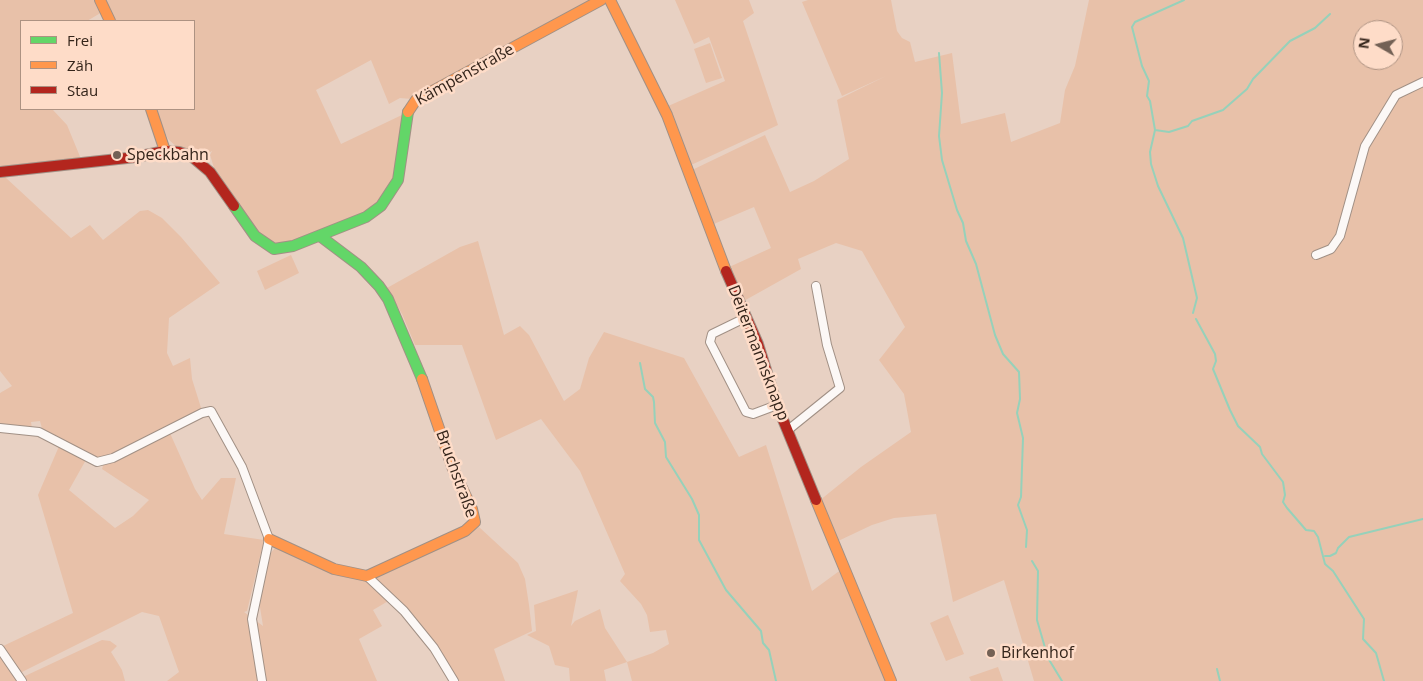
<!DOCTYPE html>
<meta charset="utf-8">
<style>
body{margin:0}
#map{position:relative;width:1423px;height:681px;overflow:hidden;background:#e8d1c3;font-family:"Open Sans",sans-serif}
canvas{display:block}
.legend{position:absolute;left:20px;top:20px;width:175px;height:90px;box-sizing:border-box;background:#fedcc8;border:1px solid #ad9282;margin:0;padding:6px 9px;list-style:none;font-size:15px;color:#34241a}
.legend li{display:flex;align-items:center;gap:10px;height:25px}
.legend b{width:25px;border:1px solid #ad9282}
.north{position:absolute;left:1353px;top:20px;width:50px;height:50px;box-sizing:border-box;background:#fedcc8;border:1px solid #ad9282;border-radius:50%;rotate:278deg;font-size:14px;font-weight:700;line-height:20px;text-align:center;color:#34241a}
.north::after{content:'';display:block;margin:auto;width:18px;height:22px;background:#736155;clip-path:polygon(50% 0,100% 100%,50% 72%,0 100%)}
</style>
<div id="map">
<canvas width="1423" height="681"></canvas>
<ul class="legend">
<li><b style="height:6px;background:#63d668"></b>Frei</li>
<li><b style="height:6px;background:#ff974d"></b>Zäh</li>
<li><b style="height:6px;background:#b3261e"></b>Stau</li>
</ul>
<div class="north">N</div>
</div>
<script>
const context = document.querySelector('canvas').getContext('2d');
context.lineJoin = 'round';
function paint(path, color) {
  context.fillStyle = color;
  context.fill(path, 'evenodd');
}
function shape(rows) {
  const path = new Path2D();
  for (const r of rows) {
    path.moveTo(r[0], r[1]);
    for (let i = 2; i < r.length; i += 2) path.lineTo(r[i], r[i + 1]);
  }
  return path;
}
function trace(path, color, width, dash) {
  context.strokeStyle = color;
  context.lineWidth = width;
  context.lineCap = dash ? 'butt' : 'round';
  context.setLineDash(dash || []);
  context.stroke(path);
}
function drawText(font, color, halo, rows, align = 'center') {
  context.font = font + ' "Open Sans",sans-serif';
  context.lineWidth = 5;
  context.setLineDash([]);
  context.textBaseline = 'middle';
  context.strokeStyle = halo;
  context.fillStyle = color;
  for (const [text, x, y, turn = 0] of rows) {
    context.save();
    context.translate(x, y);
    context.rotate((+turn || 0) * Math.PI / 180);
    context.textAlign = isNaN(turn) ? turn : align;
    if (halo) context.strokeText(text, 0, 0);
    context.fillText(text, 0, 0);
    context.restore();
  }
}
paint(shape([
 [0,0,596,0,412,99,400,98,389,104,371,60,316,90,341,144,404,114,397,174,374,208,293,243,275,245,257,235,215,171,210,155,212,151,201,158,178,148,168,139,154,109,194,109,194,21,115,21,109,8,87,21,21,21,21,109,53,110,67,125,81,159,0,167],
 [675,0,749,0,754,13,743,21,778,125,691,165,666,107,725,81,709,37,694,44],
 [808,0,891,0,897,31,902,38,910,42,915,62,952,53,961,124,1005,113,1011,142,1060,123,1065,90,1075,66,1089,0,1423,0,1423,681,1034,681,1004,580,953,602,936,514,894,518,872,525,836,542,819,501,861,467,911,432,904,394,879,360,905,327,862,251,836,243,798,259,801,269,742,302,727,268,771,248,754,207,709,226,690,171,765,135,790,192,814,181,849,159,837,100,886,76,842,96,802,2],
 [1363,30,1393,30,1393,60,1363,60],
 [710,43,722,78,706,83,694,49],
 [5,177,71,238,90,225,103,240,140,211,148,210,162,218,181,237,220,283,169,318,167,353,173,366,190,358,192,379,202,411,125,450,98,460,43,432,40,421,31,422,32,429,0,427,0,393,12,386,0,371,0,178],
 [478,241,504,335,520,326,529,335,564,401,580,389,589,358,604,332,684,358,739,457,766,445,812,591,842,569,889,681,632,681,627,662,604,670,606,681,570,681,569,668,555,665,549,646,527,635,536,631,534,605,578,590,571,626,575,621,600,609,605,628,627,662,653,653,669,644,666,630,650,632,647,615,641,604,620,581,625,574,580,471,541,419,496,440,462,345,415,345,402,314,387,288,460,247],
 [291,255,299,273,265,290,257,271],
 [169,431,195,489,202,500,221,478,236,478,224,534,264,540,247,611,244,612,263,626,259,601,269,555,275,548,280,547,343,576,364,579,390,600,373,610,382,626,359,639,377,681,167,681,179,672,159,616,142,612,18,674,1,647,73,613,38,495,60,444,87,458,69,490,115,528,133,516,149,500,102,469,104,463],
 [479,527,518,563,525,579,529,605,532,631,494,649,505,681,456,681,407,610,375,577,456,541],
 [948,615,964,654,946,661,930,623],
 [102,640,110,641,117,646,111,652,122,670,125,681,25,681,24,679,25,676],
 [0,653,18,681,0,681],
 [998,667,1003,681,971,681,969,677]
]), '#e8c1a9');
trace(shape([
 [1184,0,1135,22,1132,27,1142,66,1149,81,1147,96,1150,101,1155,130,1150,152,1151,164,1158,186,1183,238,1197,298,1193,313],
 [939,53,942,93,939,136,942,160,957,210,963,223,966,241,976,264,995,335,1003,354,1019,372,1020,399,1017,413,1023,438,1021,497,1018,505,1027,530,1026,547],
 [1155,130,1169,132,1188,126,1192,121,1223,110,1247,89,1253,79,1290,41,1315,28,1330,14],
 [1196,319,1215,354,1216,361,1213,369,1230,410,1238,426,1260,447,1262,454,1283,482,1285,495,1283,502,1287,508,1306,530,1314,531,1318,537,1325,564,1333,571,1364,619,1363,639,1376,653,1384,681],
 [640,363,645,389,653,397,654,402,655,423,665,442,666,457,692,499,699,515,699,540,726,590,761,631,763,643,769,650,776,681],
 [1325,556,1330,556,1336,553,1338,548,1349,537,1423,519],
 [1032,561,1038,571,1037,620,1048,658,1062,681],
 [1217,669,1220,681]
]), '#96d1ba', 2);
const street = shape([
 [1316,255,1331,249,1340,236,1365,146,1396,95,1423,82],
 [747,317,712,334,710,342,746,412,753,414,777,405],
 [0,428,39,432,97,462,113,458,202,413,211,411,242,467,269,539,252,619,262,681],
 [788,430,840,388,827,345,816,286],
 [367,576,404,611,434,648,454,681],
 [0,649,22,681]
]);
const fast = shape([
 [234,206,255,236,274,249,293,246,366,217,381,206,398,180,408,112],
 [320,236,361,267,379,286,388,299,422,379]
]);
const slow = shape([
 [100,0,110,21],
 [610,0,667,115,726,271],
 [151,109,165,151],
 [408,112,416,100,601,0],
 [816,500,891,681],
 [269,539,334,569,367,576,465,531,475,522,472,509,453,469,422,379]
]);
const jam = shape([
 [0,172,136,157,165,151,179,152,191,156,210,172,234,206],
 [726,271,758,344,777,405,816,500]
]);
trace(street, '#a19085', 10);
trace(fast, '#a19085', 12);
trace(slow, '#a19085', 12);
trace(jam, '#a19085', 12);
trace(street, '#fcf8f6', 8);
trace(fast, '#63d668', 10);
trace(slow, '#ff974d', 10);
trace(jam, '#b3261e', 10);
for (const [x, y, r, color] of [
 [117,155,5,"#736155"],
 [991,653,5,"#736155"]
]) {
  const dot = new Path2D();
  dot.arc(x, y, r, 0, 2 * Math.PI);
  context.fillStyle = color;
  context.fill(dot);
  trace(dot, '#fedcc8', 2);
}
drawText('16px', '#34241a', '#fedcc8', [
 ["Kämpenstraße",465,75,-29],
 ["Deitermannsknapp",758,353,69],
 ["Bruchstraße",456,474,70]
]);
drawText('16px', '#34241a', '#fedcc8', [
 ["Speckbahn",127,155],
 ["Birkenhof",1001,653]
], 'left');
</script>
